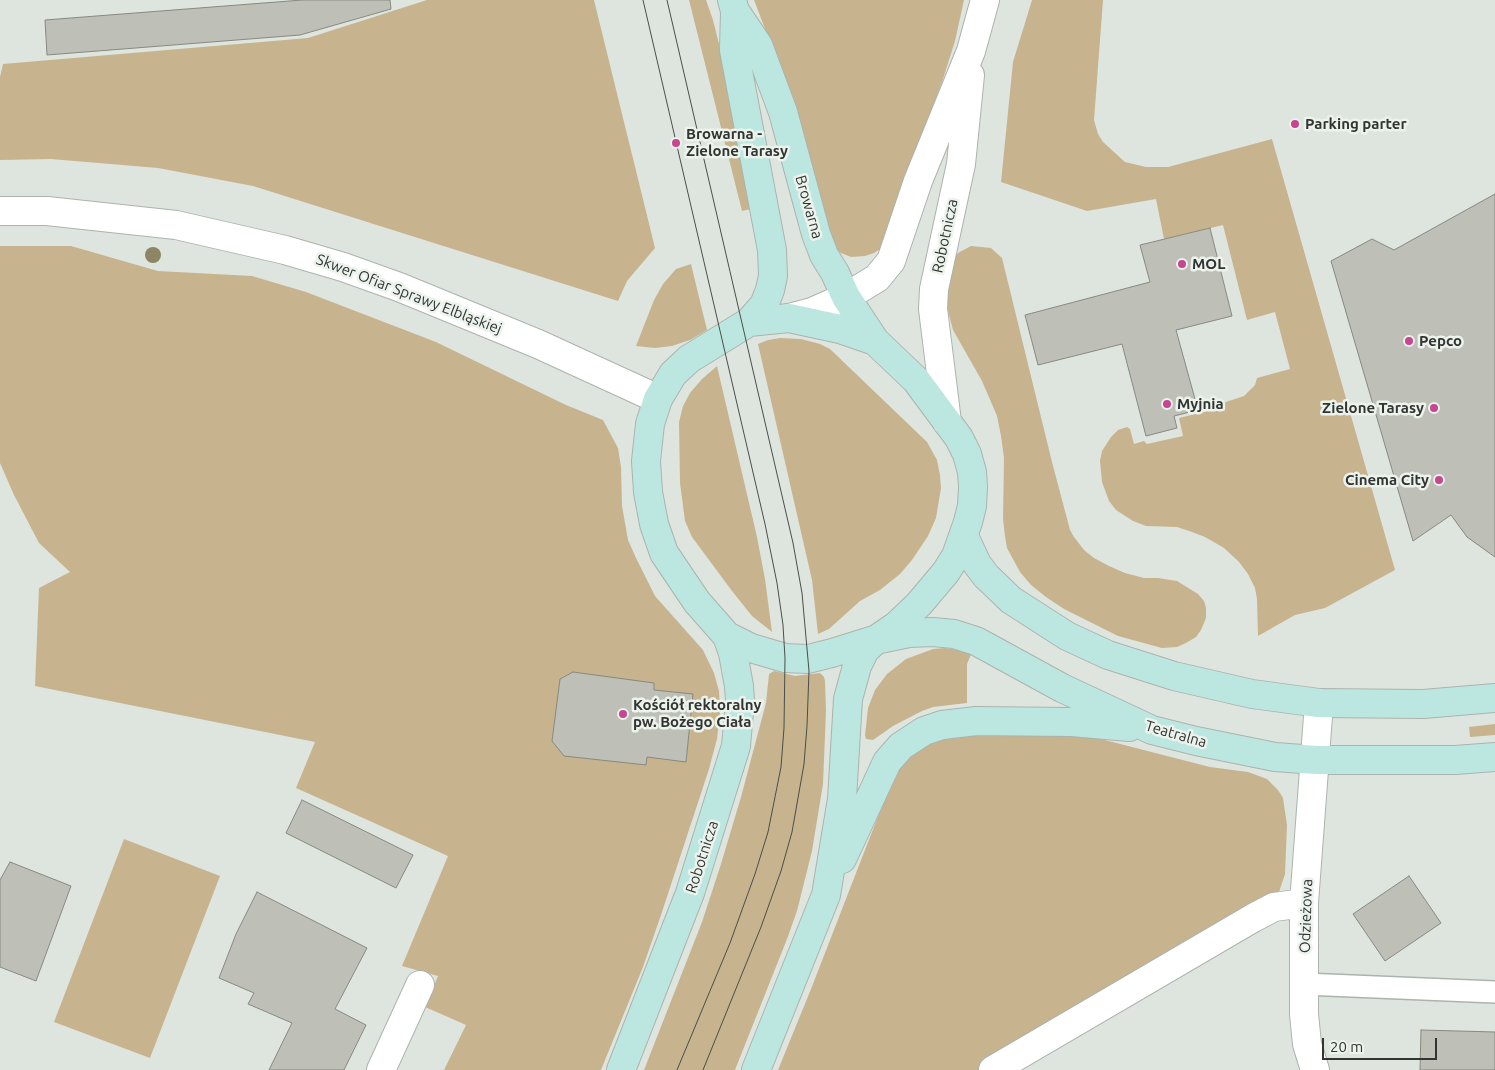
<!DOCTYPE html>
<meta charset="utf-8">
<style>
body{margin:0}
#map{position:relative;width:1495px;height:1070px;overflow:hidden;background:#dee5de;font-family:Ubuntu,sans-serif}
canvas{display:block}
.scale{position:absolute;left:1322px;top:1038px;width:115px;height:22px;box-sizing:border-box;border:2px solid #313431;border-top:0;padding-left:6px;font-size:15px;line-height:18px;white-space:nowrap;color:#313431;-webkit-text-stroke:4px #ebf3ec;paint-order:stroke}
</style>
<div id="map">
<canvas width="1495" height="1070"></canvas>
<div class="scale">20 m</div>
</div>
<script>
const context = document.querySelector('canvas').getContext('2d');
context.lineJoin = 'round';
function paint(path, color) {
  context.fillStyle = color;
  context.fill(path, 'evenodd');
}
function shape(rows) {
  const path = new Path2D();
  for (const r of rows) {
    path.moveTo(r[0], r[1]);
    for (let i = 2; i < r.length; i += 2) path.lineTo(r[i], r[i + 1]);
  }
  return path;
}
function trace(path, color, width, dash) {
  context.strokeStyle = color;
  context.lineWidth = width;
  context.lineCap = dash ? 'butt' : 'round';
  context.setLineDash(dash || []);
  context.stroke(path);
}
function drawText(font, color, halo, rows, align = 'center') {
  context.font = font + ' Ubuntu,sans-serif';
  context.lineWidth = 5;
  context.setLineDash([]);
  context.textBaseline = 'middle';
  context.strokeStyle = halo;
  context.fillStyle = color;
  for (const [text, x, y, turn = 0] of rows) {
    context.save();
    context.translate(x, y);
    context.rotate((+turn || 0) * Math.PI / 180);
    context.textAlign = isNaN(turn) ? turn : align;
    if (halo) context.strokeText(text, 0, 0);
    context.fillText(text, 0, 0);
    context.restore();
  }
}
paint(shape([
 [427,0,594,0,655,248,627,281,618,301,253,186,158,168,51,159,0,160,0,77,3,64,308,38],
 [689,0,706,0,713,20,729,84,751,209,742,211],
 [754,0,964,0,955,41,943,79,882,248,874,253,865,256,851,257,841,253,832,245,801,123],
 [1032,0,1103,0,1094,120,1098,134,1103,142,1125,162,1146,167,1168,167,1272,139,1395,570,1325,608,1295,615,1258,636,1257,599,1255,588,1248,574,1239,562,1224,548,1205,537,1192,532,1177,527,1146,526,1133,521,1116,510,1109,501,1102,482,1100,461,1102,451,1111,437,1118,430,1127,427,1130,429,1134,444,1144,441,1147,444,1183,436,1179,418,1220,408,1220,404,1244,396,1255,385,1257,378,1290,369,1275,312,1247,320,1223,225,1164,239,1156,199,1087,211,1001,182,1013,62],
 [0,246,71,246,158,271,252,276,306,292,436,342,566,405,603,420,618,448,621,467,622,506,628,540,636,558,655,596,703,650,714,673,719,691,720,713,717,739,709,769,661,915,643,967,601,1070,444,1070,466,1025,425,1007,438,976,402,966,448,856,296,788,315,742,35,686,39,588,70,572,39,543,14,495,0,463],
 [971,246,991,248,1002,258,1052,462,1070,530,1074,537,1084,550,1094,558,1109,566,1125,573,1144,578,1158,578,1177,581,1198,594,1204,601,1206,608,1206,618,1201,630,1196,637,1186,643,1177,647,1162,648,1118,636,1064,609,1046,597,1031,585,1020,572,1007,548,1005,536,1003,519,1004,458,1001,436,997,416,982,381,953,330,947,307,947,287,951,264,958,253],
 [691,264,707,330,690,340,672,346,655,348,636,346,654,300,663,284,676,269],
 [780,338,801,339,820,344,830,349,927,442,937,460,940,475,941,488,936,518,928,536,912,560,900,574,880,590,860,601,829,629,818,634,812,580,758,344,768,340],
 [717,366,757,537,765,579,772,632,752,616,732,591,692,537,685,521,680,483,679,422,683,406,690,393,702,379],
 [945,648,972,652,967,664,967,703,933,707,922,711,893,726,873,740,866,739,865,735,868,708,875,690,887,674,906,659,933,649],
 [774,671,795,676,820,673,824,677,825,681,826,711,823,784,812,851,797,911,787,939,735,1070,644,1070,702,922,721,864,741,797,766,703,769,674],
 [1495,724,1495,735,1470,737,1469,727],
 [1008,732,1093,737,1210,767,1248,772,1267,779,1278,790,1283,798,1287,825,1285,874,1274,907,993,1070,778,1070,811,989,896,770,903,757,936,737],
 [124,839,220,876,150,1058,54,1022]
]), '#c7b48e');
const building = shape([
 [302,0,390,0,391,9,300,35,47,55,45,20,302,0],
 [1495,194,1495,557,1467,537,1451,515,1413,541,1331,261,1372,239,1394,250,1495,194],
 [1210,228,1232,316,1176,330,1198,410,1174,416,1177,428,1146,436,1122,344,1038,365,1025,315,1150,282,1140,245,1210,228],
 [573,672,654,683,654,690,693,694,686,762,647,757,646,765,564,756,552,741,560,679,573,672],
 [302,800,413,855,396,888,286,833,302,800],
 [10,862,71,886,36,981,0,967,0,880,10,862],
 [1409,876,1441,923,1385,961,1353,914,1409,876],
 [257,892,367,948,335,1009,366,1025,344,1070,269,1070,292,1023,248,1004,254,993,219,978,236,934,257,892],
 [1421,1030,1495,1032,1495,1070,1420,1070,1421,1030]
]);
paint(building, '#bec0b7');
trace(building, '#878980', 1);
const lane = shape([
 [1304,984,1495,992]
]);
const street = shape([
 [0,211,47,211,176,225,285,250,343,267,399,287,538,344,658,399],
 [789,318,812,312,846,297,877,278,891,261,918,181,971,51,985,0],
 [947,422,933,309,934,289,961,164,970,75],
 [381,1070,420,985],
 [993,1070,1253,918,1274,907,1304,903],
 [1315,1070,1307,1044,1304,1014,1304,903,1319,703]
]);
const secondary = shape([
 [732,0,735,11,758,45,783,112,816,234,824,255,835,273,846,297,875,341],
 [735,11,734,50,772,250,773,276,770,290,764,305,749,322],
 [789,318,840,329,875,341,916,380,959,438,967,454,972,472,973,487,972,506,968,522,956,556,946,572,919,604,896,626,877,639,832,653,808,659,785,658,751,648,727,636,697,602,664,553,654,524,648,492,646,461,650,424,658,399,673,374,689,359,749,322,789,318],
 [964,536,977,564,986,576,1011,600,1067,636,1108,655,1174,676,1252,694,1319,703,1423,704,1495,698],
 [880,639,909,633,933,632,954,634,976,641,1062,688,1152,730,1196,741,1275,757,1316,760,1455,760,1495,757],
 [842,859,887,762,901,746,924,731,942,725,976,721,1072,722,1129,727],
 [621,1070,690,893,736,746,740,701,739,686,733,653,727,636],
 [756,1070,826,895,842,799,848,699,857,666,865,650,877,639]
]);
trace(lane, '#acb3ad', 24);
trace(street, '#acb3ad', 30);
trace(secondary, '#acb3ad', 30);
trace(lane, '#fff', 21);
trace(street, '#fff', 28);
trace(secondary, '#bce7e0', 28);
trace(shape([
 [643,0,765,524,777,583,783,625,785,658,784,728,781,767,768,832,755,874,730,943,677,1070],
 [667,0,793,543,802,593,809,671,807,726,804,764,792,832,781,871,761,927,703,1070]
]), '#4a4d4a', 1);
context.fillStyle = '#8e8564';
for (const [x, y] of [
 [153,255]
]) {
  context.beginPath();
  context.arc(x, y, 8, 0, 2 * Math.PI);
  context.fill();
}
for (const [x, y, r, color] of [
 [1295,124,5,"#c7468f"],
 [676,143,5,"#c7468f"],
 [1182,264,5,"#c7468f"],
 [1409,341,5,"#c7468f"],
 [1167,404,5,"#c7468f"],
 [1434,408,5,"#c7468f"],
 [1439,480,5,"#c7468f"],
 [623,714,5,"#c7468f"]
]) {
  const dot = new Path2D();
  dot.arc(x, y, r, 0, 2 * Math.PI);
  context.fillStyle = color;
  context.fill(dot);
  trace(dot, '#ebf3ec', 2);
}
drawText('bold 15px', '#313431', '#ebf3ec', [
 ["Parking parter",1305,124],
 ["Browarna -",686,134],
 ["Zielone Tarasy",686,151],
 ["MOL",1192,264],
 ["Pepco",1419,341],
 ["Myjnia",1177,404],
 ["Zielone Tarasy",1424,408,"right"],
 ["Cinema City",1429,480,"right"],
 ["Kościół rektoralny",633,705],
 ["pw. Bożego Ciała",633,722]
], 'left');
drawText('15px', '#313431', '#ebf3ec', [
 ["Browarna",809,207,74],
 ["Robotnicza",945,236,-78],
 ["Skwer Ofiar Sprawy Elbląskiej",409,294,21],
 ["Teatralna",1176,734,16],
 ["Robotnicza",702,857,-72],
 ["Odzieżowa",1306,916,-88]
]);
</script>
